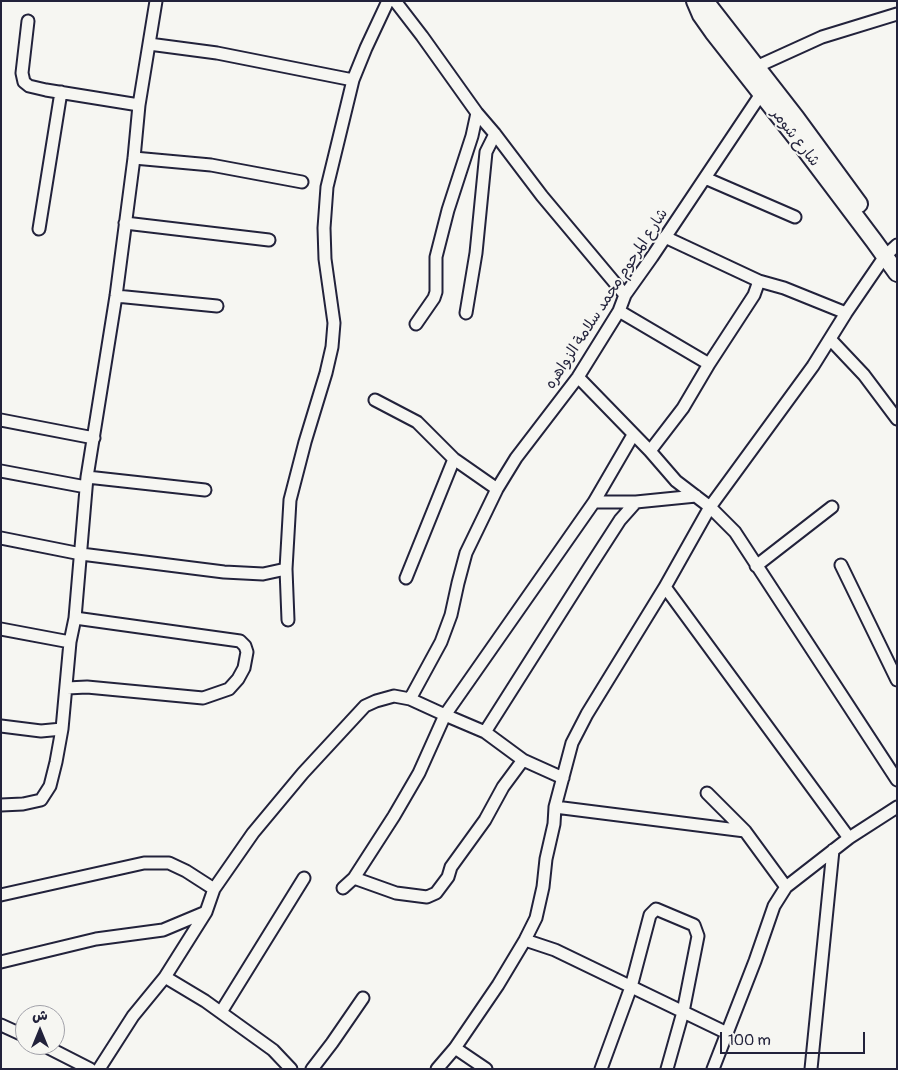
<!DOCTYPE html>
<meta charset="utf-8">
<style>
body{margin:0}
#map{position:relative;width:898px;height:1070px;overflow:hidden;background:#f6f6f2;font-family:Pangolin,"Playpen Sans Arabic",sans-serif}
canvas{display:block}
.frame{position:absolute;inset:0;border:2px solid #22223b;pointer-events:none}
.north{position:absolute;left:15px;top:1005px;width:50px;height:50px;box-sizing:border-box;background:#f6f6f2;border:1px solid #a1a1a9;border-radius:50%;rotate:0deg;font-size:14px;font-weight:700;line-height:20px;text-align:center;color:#22223b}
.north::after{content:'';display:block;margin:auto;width:18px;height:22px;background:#22223b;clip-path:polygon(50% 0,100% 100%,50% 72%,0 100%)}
.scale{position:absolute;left:720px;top:1032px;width:145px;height:22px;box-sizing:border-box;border:2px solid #22223b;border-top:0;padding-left:6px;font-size:15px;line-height:18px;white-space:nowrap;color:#22223b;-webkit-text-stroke:4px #f6f6f2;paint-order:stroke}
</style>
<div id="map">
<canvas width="898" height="1070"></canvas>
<div class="frame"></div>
<div class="north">ش</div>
<div class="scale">100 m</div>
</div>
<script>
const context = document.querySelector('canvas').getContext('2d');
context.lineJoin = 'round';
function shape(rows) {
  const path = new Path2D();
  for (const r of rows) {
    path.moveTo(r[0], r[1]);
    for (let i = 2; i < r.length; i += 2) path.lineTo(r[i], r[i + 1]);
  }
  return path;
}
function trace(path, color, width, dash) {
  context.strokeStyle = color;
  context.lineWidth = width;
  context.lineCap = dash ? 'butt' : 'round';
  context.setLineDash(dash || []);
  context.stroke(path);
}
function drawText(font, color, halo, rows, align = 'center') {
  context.font = font + ' Pangolin,"Playpen Sans Arabic",sans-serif';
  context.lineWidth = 4;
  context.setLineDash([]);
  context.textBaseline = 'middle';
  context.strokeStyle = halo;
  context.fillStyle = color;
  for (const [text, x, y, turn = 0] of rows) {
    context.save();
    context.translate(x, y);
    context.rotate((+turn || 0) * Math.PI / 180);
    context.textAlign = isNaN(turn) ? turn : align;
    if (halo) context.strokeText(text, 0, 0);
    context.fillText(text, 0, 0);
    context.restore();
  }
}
const street = shape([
 [395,1,422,36,477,113,495,134,542,196,625,295],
 [28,21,22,73,24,82,29,86,46,90,139,105],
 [149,44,217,53,353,80],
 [756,67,822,37,897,14],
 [134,158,211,165,302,182],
 [705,178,795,217],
 [125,223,269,240],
 [39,229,61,92],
 [759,281,784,288,846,313],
 [116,296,217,306],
 [619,311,709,364],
 [466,313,476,253,486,152,495,134],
 [416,324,434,298,436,292,436,257,448,210,472,136,477,113],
 [830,339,864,375,897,419],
 [578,377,650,451,676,481,710,507,735,532,897,780],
 [375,400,417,422,454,459,497,489],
 [1,420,94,438],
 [650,451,683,408,709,364,754,295,759,281,665,237],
 [1,471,86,487],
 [87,477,205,490],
 [594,502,633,435],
 [1,538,81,554,224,572,263,574,286,569],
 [841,565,897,680],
 [756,566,832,507],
 [406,578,454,459],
 [665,587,849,838],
 [288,620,286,569,290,500,305,442,326,373,332,347,334,323,325,259,324,228,327,187,353,80,366,48,388,1],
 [1,629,70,642],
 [67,688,87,687,203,698,229,689,238,679,244,668,247,652,245,646,240,641,75,618],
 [410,699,441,642,451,615,458,583,466,553,497,489,516,458,578,377,619,311,625,295,652,257,761,94,766,89],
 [1,726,41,731,62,729],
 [485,732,589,568,620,520,636,502],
 [707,793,745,831,786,887],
 [1,805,23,804,41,800,50,786,56,762,62,729,70,642,75,618,87,477,116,296,134,158,139,105,156,1],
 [555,807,745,831],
 [354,878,396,893,427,897,436,893,448,877,451,867,485,820,503,787,523,760],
 [343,888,354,878,394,816,419,773,445,715,485,732,523,760,563,778],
 [1,895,144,863,169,863,186,871,214,889],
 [525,940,555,950,727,1033],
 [1,962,96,939,163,930,206,912],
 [165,977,206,912,214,889,253,833,303,773,365,706,376,701,394,696,410,699,445,715,594,502,636,502,696,496],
 [221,1012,304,878],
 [1,1025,25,1036],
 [43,1045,90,1069],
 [455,1048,486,1069],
 [99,1069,133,1016,165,977,205,1001,273,1050,291,1069],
 [312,1069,332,1043,363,998],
 [437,1069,455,1048,498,985,525,940,536,918,543,887,546,859,554,824,555,807,572,743,587,714,665,587,710,507,813,366,846,313,885,256,897,245],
 [601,1069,631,987,650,915,656,909,694,925,698,936,683,1012,667,1069],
 [713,1069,755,961,774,906,786,887,849,838,897,807],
 [811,1069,833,850]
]);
const secondary = shape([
 [695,1,701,15,713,32,801,144,874,241,897,273],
 [705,1,796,118,859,204]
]);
trace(street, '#22223b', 15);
trace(secondary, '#22223b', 20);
trace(street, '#f6f6f2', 11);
trace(secondary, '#f6f6f2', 16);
drawText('15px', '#22223b', '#f6f6f2', [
 ["شارع شومر",795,138,52],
 ["شارع المرحوم محمد سلامة الزواهره",607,299,-57]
]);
</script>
